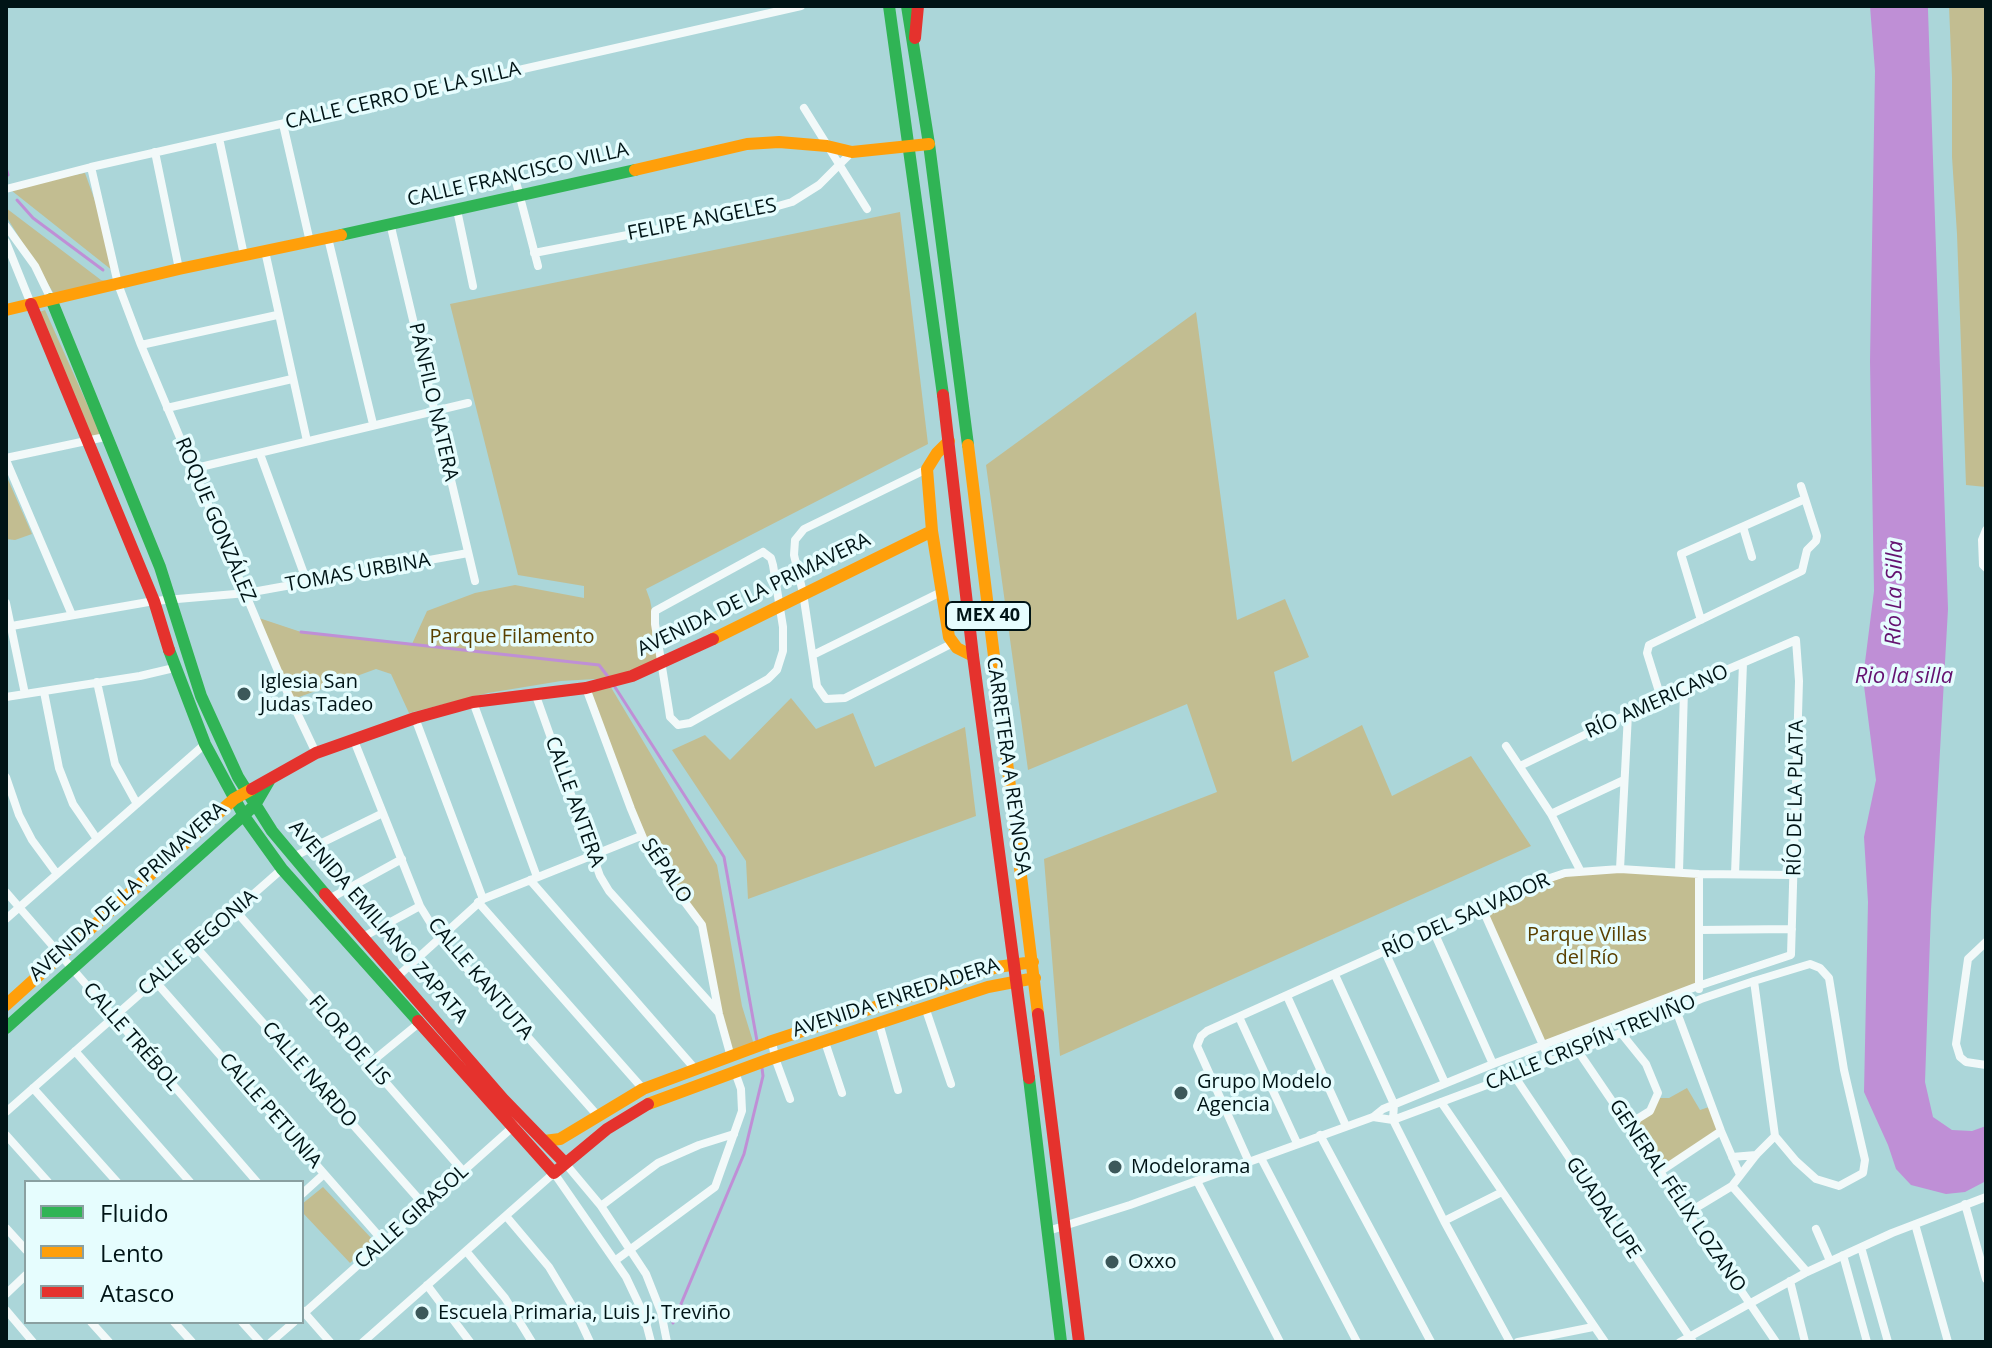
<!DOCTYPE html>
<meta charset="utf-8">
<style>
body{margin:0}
#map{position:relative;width:1992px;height:1348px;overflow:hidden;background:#abd6d9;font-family:"Open Sans",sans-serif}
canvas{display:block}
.frame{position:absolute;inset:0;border:8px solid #001416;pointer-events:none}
.legend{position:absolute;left:24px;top:1180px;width:280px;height:144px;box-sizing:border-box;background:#e6fdfe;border:2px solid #8aa0a1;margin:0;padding:10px 14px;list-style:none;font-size:24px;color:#001416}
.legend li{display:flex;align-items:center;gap:16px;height:40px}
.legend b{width:40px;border:2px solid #8aa0a1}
</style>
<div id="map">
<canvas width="1992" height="1348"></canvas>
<div class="frame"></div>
<ul class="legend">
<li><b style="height:10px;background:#30b455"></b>Fluido</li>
<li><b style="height:10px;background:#ff9f0a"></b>Lento</li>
<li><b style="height:10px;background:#e5322d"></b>Atasco</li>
</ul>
</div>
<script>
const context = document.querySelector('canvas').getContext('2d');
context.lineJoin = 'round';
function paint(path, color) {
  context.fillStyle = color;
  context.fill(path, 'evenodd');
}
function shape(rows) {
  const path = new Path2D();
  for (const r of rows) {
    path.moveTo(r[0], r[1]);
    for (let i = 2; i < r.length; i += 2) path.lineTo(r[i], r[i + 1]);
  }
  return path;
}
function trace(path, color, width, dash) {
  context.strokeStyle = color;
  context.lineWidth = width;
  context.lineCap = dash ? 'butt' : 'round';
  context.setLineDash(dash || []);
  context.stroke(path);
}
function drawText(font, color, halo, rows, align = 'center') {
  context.font = font + ' "Open Sans",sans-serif';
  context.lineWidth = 7;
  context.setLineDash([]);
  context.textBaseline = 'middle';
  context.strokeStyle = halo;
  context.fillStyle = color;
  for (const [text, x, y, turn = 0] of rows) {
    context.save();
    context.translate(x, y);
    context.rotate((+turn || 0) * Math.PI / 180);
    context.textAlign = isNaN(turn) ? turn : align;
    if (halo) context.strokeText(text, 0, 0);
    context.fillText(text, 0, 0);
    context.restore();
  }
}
paint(shape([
 [1949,6,1986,6,1986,487,1966,485,1957,234,1952,157,1952,78],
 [85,173,115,257,113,271,7,187],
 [6,208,101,280,115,282,56,297,6,216],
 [900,212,928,444,646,589,650,600,661,658,613,678,561,681,488,693,409,713,391,674,376,669,291,700,256,617,301,632,412,644,427,611,475,593,515,585,584,598,584,586,518,575,450,304],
 [45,310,101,435,84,440,32,315],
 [1196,312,1237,620,1285,599,1309,657,1274,672,1292,762,1362,725,1392,796,1471,756,1531,846,1060,1056,1044,859,1217,792,1187,704,1028,770,986,465],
 [6,475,32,534,15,540,6,539],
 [609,684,717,865,742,1006,755,1048,731,1057,705,933,651,857,586,688],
 [791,698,816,729,853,713,875,767,965,727,976,816,748,899,746,861,672,750,705,735,730,760],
 [1580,870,1699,874,1698,986,1543,1045,1482,908],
 [1687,1088,1700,1110,1712,1106,1721,1131,1661,1171,1629,1124,1645,1115,1658,1098,1669,1098],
 [323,1187,374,1241,350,1263,302,1212,302,1204]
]), '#c2bd91');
paint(shape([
 [1870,6,1928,6,1928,10,1948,609,1931,910,1925,1082,1933,1117,1952,1130,1972,1131,1986,1126,1986,1181,1965,1192,1946,1194,1911,1185,1896,1169,1888,1145,1864,1092,1868,902,1864,837,1876,780,1863,678,1874,591,1870,361,1875,71]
]), '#bf8fd6');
trace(shape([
 [6,168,8,175],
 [17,200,33,218,103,270],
 [301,632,599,665,609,678],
 [613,684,724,857,757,1041],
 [673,1323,744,1154,763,1076,762,1068]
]), '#bf8fd6', 3);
trace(shape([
 [804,108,867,209],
 [283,124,310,242],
 [219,138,244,255],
 [155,152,179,269],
 [91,167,118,284,141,345,283,683,316,753],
 [514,174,538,266],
 [6,189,91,167,801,6],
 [457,210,473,286],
 [390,223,475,581],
 [6,226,35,266,51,299],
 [328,238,373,424],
 [6,242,31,304],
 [265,251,307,441],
 [534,253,778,206,792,202,819,185,852,152],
 [141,345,277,315],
 [167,408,292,379],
 [260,454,307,582],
 [6,458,105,437],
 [6,460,72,615],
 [192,469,468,403],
 [927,469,804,529,795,540,794,555,803,593,817,686,826,699,845,698,953,643],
 [1743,527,1752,557],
 [1986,530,1982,540,1983,565,1986,568],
 [763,552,771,558,773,565,783,627,783,651,777,670,768,679,690,723,678,725,670,717,669,710,655,624,655,611,763,552],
 [6,603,25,694],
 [1701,620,1681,554,1805,499],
 [6,627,154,601,247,593,468,553],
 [813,655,941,592],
 [97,682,115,764,137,804],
 [586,688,631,809,651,857,702,925,719,1014,731,1057],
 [44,692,59,768,73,804,97,839],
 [535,693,600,876,609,891,718,1012],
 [6,697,140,676,174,668],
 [1661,698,1647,653,1649,645,1802,571,1807,550,1816,541,1817,536,1801,486],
 [473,702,537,877],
 [415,718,483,899],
 [353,738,420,906,439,937,597,1115],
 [1506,746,1551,814,1580,870],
 [6,777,19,815,32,840,57,874],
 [1551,814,1624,780],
 [293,857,383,813],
 [1620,869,1628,714],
 [1679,872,1684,689],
 [1735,874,1743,663],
 [530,880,696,1070],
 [6,892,257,1182],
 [329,899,402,859],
 [478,902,643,1089],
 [1482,908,1550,1061],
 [235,910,463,1171],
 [6,919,205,744],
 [1433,930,1493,1064],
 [1699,930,1792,929],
 [363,937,420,906],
 [1986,942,1968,959,1956,1044,1960,1057,1966,1062,1986,1065],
 [195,946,424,1205],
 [1385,952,1445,1083],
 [1335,975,1394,1104,1393,1120,1444,1221,1510,1342],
 [398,976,483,899,641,836],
 [155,981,384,1242],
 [1699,989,1699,874],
 [1287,996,1346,1126],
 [925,1007,951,1084],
 [1676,1010,1721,1131,1740,1175],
 [1239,1017,1297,1143],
 [879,1023,898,1090],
 [1621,1033,1646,1064,1658,1093,1650,1111,1629,1124],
 [772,1041,775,1058,790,1099],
 [825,1042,842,1093],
 [75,1051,190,1182],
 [1578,1051,1776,1342],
 [369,1064,419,1023],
 [1513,1074,1693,1342],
 [33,1088,117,1182],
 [1441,1102,1605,1342],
 [6,1112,282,869],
 [1373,1117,1393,1120,1578,1051,1701,999,1754,981,1810,964,1820,968,1829,978,1844,1070,1865,1160,1863,1173,1839,1186,1816,1179,1796,1161,1775,1136,1754,981],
 [6,1135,48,1182],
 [1320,1135,1431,1342],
 [1732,1157,1756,1155],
 [1261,1158,1357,1342],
 [1249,1162,1197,1046,1201,1036,1207,1031,1541,881,1565,873,1620,869,1699,874,1794,875],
 [565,1163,601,1206,646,1274,661,1312,667,1342],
 [1661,1171,1721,1131],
 [1197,1181,1280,1342],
 [1732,1186,1807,1272],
 [302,1194,324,1174],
 [1965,1204,1986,1279],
 [601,1206,658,1163,699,1145,734,1134],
 [1689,1212,1732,1186,1756,1155,1775,1136],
 [506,1216,549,1267,576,1312,590,1342],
 [1444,1221,1502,1192],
 [1915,1224,1948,1342],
 [6,1228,26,1250],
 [1816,1229,1830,1261],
 [1048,1231,1130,1205,1373,1117,1383,1109,1493,1064,1698,986,1791,955,1799,681,1796,640,1661,698,1520,766],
 [1861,1247,1888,1342],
 [466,1251,505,1298,532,1342],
 [1843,1255,1867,1342],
 [616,1260,715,1187,742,1111,741,1089,735,1072],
 [1790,1281,1805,1342],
 [427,1285,470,1342],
 [6,1294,26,1275],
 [6,1310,33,1342],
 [302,1310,330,1342],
 [302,1315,515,1125],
 [91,1322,109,1342],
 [174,1322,192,1342],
 [242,1322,260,1342],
 [271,1342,294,1322],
 [363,1342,554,1173,626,1277,644,1315,651,1342],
 [1518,1342,1593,1327],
 [1680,1342,1807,1272,1892,1233,1986,1197]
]), '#f2f9f9', 8);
trace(shape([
 [889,6,943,395],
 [907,6,929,144,968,445],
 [341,235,635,170],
 [51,299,160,567,201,696,238,777,272,831,325,894],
 [169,650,205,744,244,816,282,869,418,1021],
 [6,1028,255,805,269,781],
 [1029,1078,1061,1342]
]), '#30b455', 12);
trace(shape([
 [635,170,747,144,779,142,827,146,852,152,929,144],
 [6,310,179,269,341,235],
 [949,441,937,453,927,469,932,531,949,637,957,648,973,656],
 [968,445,1038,1014],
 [713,639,932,531],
 [6,1005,234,799,252,789],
 [648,1104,770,1059,988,987,1035,978],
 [544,1141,560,1139,643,1089,769,1042,997,967,1033,962]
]), '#ff9f0a', 12);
trace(shape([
 [915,38,918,6],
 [31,304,154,601,169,650],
 [943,395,973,656,1029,1078],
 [252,789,316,753,415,718,473,702,586,688,632,676,713,639],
 [325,894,503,1099,565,1163],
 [1038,1014,1079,1342],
 [418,1021,554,1173,607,1129,648,1104]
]), '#e5322d', 12);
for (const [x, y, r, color] of [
 [244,694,8,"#3c585a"],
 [1181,1093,8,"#3c585a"],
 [1115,1167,8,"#3c585a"],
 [1112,1262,8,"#3c585a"],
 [422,1313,8,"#3c585a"]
]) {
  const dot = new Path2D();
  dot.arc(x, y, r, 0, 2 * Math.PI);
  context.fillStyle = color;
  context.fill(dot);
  trace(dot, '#e6fdfe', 3);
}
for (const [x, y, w] of [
 [988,616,84]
]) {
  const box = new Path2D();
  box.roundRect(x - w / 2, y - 14, w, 28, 6);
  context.fillStyle = '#e6fdfe';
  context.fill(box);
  trace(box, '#001416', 2);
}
drawText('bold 18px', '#001416', null, [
 ["MEX 40",988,616]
]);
drawText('20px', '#001416', '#e6fdfe', [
 ["CALLE CERRO DE LA SILLA",403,96,-13],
 ["CALLE FRANCISCO VILLA",518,175,-13],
 ["FELIPE ANGELES",702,220,-11],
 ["PÁNFILO NATERA",433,402,77],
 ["ROQUE GONZÁLEZ",215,520,67],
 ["TOMAS URBINA",358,573,-10],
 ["AVENIDA DE LA PRIMAVERA",754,595,-26],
 ["RÍO AMERICANO",1657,702,-24],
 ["CARRETERA A REYNOSA",1008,766,82],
 ["RÍO DE LA PLATA",1796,798,-89],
 ["CALLE ANTERA",574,802,70],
 ["SÉPALO",666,871,56],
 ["AVENIDA DE LA PRIMAVERA",128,892,-42],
 ["RÍO DEL SALVADOR",1466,916,-24],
 ["AVENIDA EMILIANO ZAPATA",378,922,49],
 ["CALLE BEGONIA",198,943,-41],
 ["CALLE KANTUTA",480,979,50],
 ["AVENIDA ENREDADERA",896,998,-18],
 ["CALLE TRÉBOL",131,1037,49],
 ["FLOR DE LIS",349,1041,49],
 ["CALLE CRISPÍN TREVIÑO",1591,1043,-22],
 ["CALLE NARDO",309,1075,49],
 ["CALLE PETUNIA",270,1111,49],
 ["GENERAL FÉLIX LOZANO",1677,1196,56],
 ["GUADALUPE",1603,1208,56],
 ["CALLE GIRASOL",412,1217,-42]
]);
drawText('20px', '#5a4001', '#e6fdfe', [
 ["Parque Filamento",512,637],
 ["Parque Villas",1587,935],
 ["del Río",1587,958]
]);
drawText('20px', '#001416', '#e6fdfe', [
 ["Iglesia San",260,682],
 ["Judas Tadeo",260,705],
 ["Grupo Modelo",1197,1082],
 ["Agencia",1197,1105],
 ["Modelorama",1131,1167],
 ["Oxxo",1128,1262],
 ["Escuela Primaria, Luis J. Treviño",438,1313]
], 'left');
drawText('italic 22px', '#651270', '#e6fdfe', [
 ["Río La Silla",1895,593,-89],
 ["Rio la silla",1904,677]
]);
</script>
